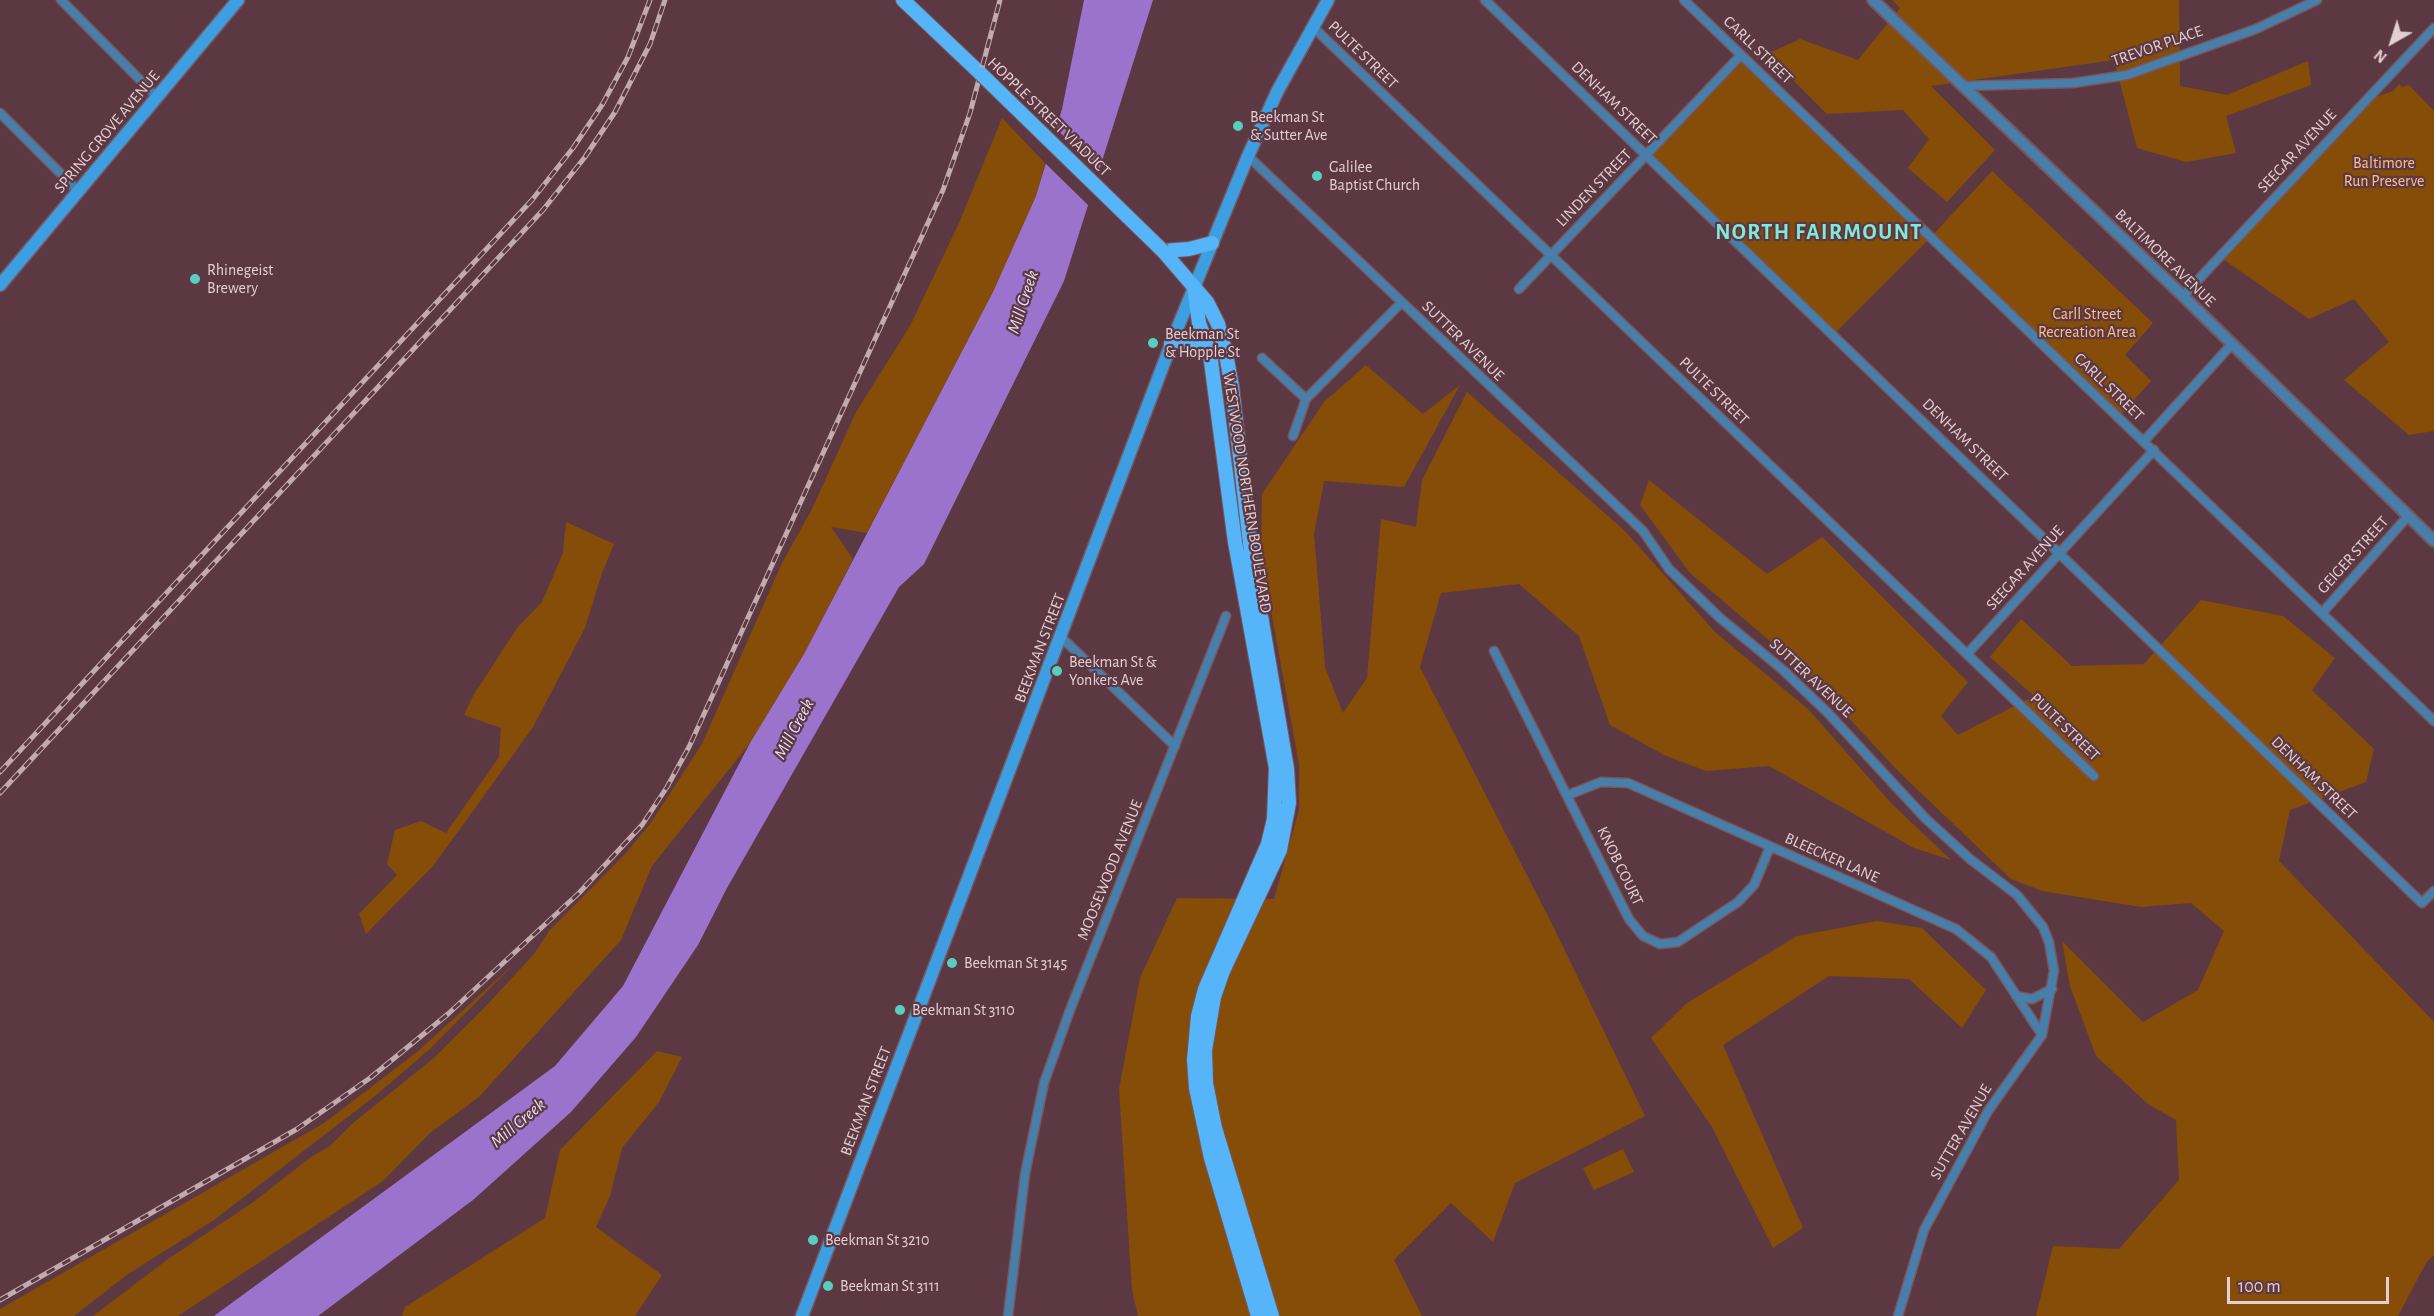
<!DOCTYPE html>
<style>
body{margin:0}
#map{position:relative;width:2434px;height:1316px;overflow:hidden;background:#5c3942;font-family:"Alegreya Sans",sans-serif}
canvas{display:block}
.north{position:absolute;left:2362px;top:12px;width:60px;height:60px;-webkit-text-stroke:4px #5c3942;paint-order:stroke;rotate:219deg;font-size:16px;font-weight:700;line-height:24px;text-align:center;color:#e4ced2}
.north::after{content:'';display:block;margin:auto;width:21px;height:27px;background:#e4ced2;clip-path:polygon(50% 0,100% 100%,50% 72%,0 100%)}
.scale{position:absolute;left:2227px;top:1277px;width:162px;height:27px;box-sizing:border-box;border:3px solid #e4ced2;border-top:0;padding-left:8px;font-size:18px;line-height:21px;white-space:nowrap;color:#e4ced2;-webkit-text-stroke:4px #5c3942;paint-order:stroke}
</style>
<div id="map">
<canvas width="2434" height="1316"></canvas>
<div class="north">N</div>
<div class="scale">100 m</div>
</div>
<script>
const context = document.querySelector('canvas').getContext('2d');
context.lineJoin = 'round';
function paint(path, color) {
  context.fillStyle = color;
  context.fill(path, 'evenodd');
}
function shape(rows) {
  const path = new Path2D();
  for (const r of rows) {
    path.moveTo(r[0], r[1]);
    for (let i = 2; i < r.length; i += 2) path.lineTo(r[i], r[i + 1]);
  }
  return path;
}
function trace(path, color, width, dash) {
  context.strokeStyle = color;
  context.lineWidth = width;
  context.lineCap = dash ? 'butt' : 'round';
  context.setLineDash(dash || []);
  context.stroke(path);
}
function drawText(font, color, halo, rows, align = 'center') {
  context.font = font + ' "Alegreya Sans",sans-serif';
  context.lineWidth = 4.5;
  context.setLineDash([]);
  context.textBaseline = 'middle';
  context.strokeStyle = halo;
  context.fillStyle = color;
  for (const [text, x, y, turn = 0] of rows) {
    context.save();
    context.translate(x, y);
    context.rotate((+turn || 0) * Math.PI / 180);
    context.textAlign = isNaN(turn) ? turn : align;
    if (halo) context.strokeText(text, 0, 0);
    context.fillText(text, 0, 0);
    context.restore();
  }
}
paint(shape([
 [1892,0,2179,0,2180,86,2227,95,2308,61,2311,85,2226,116,2236,153,2186,162,2137,148,2114,60,1931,86,1995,150,1947,202,1908,168,1929,139,1903,110,1827,114,1767,54,1800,39,1858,60,1900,8],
 [1741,55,1932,236,1992,171,2153,323,2125,355,2151,381,2119,417,1931,237,1833,335,1646,155],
 [2399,84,2402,87,2409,85,2434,111,2434,431,2409,435,2344,380,2389,342,2354,299,2309,319,2220,257,2364,101,2393,91],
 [1002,118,1045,163,1036,196,993,292,867,533,831,527,853,559,804,654,750,743,652,866,621,940,479,1097,430,1133,383,1181,178,1316,93,1316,168,1259,252,1203,311,1157,330,1146,353,1123,435,1057,488,1004,534,954,549,931,627,852,652,821,702,744,782,563,812,509,856,412,910,326,959,223],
 [1366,365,1423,414,1460,385,1404,487,1324,481,1314,534,1325,667,1343,713,1367,678,1381,519,1416,527,1422,480,1467,392,1624,530,1716,633,1808,709,1892,804,1951,860,1914,848,1769,766,1706,771,1664,755,1610,725,1579,636,1519,584,1441,593,1420,667,1551,922,1645,1116,1515,1183,1493,1242,1451,1203,1394,1260,1422,1316,1138,1316,1132,1290,1119,1089,1140,978,1177,898,1274,899,1299,810,1299,764,1261,556,1262,494,1324,402],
 [1649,480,1767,574,1822,537,1968,682,1941,716,1958,735,2034,696,1990,657,2021,619,2072,666,2144,664,2201,600,2283,616,2335,658,2312,690,2374,749,2366,782,2290,810,2279,861,2434,1022,2434,1255,2426,1263,2398,1316,2036,1316,2053,1246,2119,1249,2179,1180,2176,1120,2148,1104,2096,1056,2070,986,2062,941,2143,1022,2198,990,2224,931,2191,903,2141,907,2042,891,2011,879,1899,772,1804,670,1690,573,1640,505],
 [566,522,614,544,602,573,585,628,533,727,481,800,433,866,366,934,359,914,397,875,387,864,395,830,421,821,446,833,499,757,501,728,464,715,473,696,517,628,542,602,563,553],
 [1877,921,1922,928,1986,990,1962,1028,1909,979,1829,976,1723,1045,1803,1228,1773,1248,1712,1127,1651,1038,1687,1003,1797,936],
 [514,964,430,1049,375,1096,214,1220,128,1274,74,1316,0,1316,0,1309,324,1123,417,1052],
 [657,1051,682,1057,659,1102,622,1148,610,1196,596,1227,662,1275,635,1316,402,1316,405,1307,545,1218,560,1150],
 [1623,1149,1634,1172,1594,1190,1583,1168]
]), '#854d08');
paint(shape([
 [1084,0,1153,0,1064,281,924,564,899,587,727,888,698,945,636,1037,571,1112,473,1200,318,1316,214,1316,555,1066,623,986,750,743,804,654,993,292,1036,196,1062,109]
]), '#9b73cd');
paint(shape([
 [1053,126,1102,172,1090,207,1043,161]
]), '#5c3942');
const minor = shape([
 [61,0,158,98],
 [1485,0,2422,903,2434,891],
 [1684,0,2434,721],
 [1313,27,2094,776],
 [1963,86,2073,83,2127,75,2256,29,2317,0],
 [0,113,78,191],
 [1248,156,1643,531,1669,569,1720,618,1783,670,1828,713,1925,818,1970,859,2017,895,2043,927,2049,942,2054,971,2042,1035,1988,1111,1924,1230,1898,1316],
 [1519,289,1741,55],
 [2183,296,2434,28],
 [1262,358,1306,399],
 [1293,436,1306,399,1401,303],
 [2144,441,2232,344],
 [2322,613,2408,516],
 [1062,638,1175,746],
 [1494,651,1629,919,1643,936,1660,944,1678,942,1738,902,1754,885,1770,847],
 [1968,653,2154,450],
 [1568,795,1601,782,1628,783,1956,929,1991,957,2042,1035],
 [2016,996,2032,999,2052,989],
 [1008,1316,1025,1174,1044,1083,1070,1010,1226,616]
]);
const tertiary = shape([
 [1873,0,2183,296,2434,541]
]);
const secondary = shape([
 [0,285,238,0],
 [802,1316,1175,334,1248,156,1277,92,1328,0]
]);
const primary = shape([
 [903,0,981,74],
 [1163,251,1207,302,1218,324,1226,354,1232,387,1253,569,1287,769,1289,803,1280,850,1223,971,1214,997,1205,1050,1206,1083,1215,1128,1272,1316],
 [1163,251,1189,249,1212,243],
 [1194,287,1199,323,1210,354,1235,542,1276,768,1274,819,1268,844,1205,989,1198,1016,1194,1060,1196,1088,1211,1158,1258,1316],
 [1171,344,1195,345,1210,354]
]);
trace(minor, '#77575f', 11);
trace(tertiary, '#77575f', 14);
trace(secondary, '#77575f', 15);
trace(primary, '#77575f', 16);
trace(minor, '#477faa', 8);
trace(tertiary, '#477faa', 10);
trace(secondary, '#3d9ee1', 12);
trace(primary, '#56b4f9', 14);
const rail = shape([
 [0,772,532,200,573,148,602,105,628,57,650,0],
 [0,793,543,210,585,157,615,112,650,44,665,0],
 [0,1300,297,1129,370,1078,448,1014,579,893,642,825,667,787,689,747,943,190,970,113,1000,0]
]);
trace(rail, '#c3aaaf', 5);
trace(rail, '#5c3942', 3, [9]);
const primaryBridge = shape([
 [981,74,1163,251]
]);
trace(primaryBridge, '#77575f', 16, []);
trace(primaryBridge, '#56b4f9', 14);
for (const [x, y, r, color] of [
 [1238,126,6,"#59cebe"],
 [1317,176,6,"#59cebe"],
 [195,279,6,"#59cebe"],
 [1153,343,6,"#59cebe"],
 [1057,671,6,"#59cebe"],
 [952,963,6,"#59cebe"],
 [900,1010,6,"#59cebe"],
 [813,1240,6,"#59cebe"],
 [828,1286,6,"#59cebe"]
]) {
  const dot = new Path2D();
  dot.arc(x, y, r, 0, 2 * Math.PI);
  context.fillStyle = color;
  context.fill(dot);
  trace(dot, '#5c3942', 2);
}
drawText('16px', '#e4ced2', '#5c3942', [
 ["TREVOR PLACE",2157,46,-19],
 ["CARLL STREET",1758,50,44],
 ["PULTE STREET",1363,55,44],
 ["DENHAM STREET",1614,103,44],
 ["HOPPLE STREET VIADUCT",1049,117,44],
 ["SPRING GROVE AVENUE",107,132,-50],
 ["SEEGAR AVENUE",2297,151,-47],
 ["LINDEN STREET",1594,188,-46],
 ["BALTIMORE AVENUE",2165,258,44],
 ["SUTTER AVENUE",1463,341,44],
 ["CARLL STREET",2109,387,44],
 ["PULTE STREET",1714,391,44],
 ["DENHAM STREET",1965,440,44],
 ["WESTWOOD NORTHERN BOULEVARD",1247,493,81],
 ["GEIGER STREET",2353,555,-48],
 ["SEEGAR AVENUE",2025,568,-48],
 ["BEEKMAN STREET",1040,648,-69],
 ["SUTTER AVENUE",1811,678,43],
 ["PULTE STREET",2065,727,44],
 ["DENHAM STREET",2314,778,44],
 ["BLEECKER LANE",1832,858,24],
 ["KNOB COURT",1620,866,64],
 ["MOOSEWOOD AVENUE",1110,870,-68],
 ["BEEKMAN STREET",866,1101,-69],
 ["SUTTER AVENUE",1961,1132,-60]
]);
drawText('16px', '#e4ced2', '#5c3942', [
 ["Beekman St",1250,117],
 ["& Sutter Ave",1250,135],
 ["Galilee",1329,167],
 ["Baptist Church",1329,185],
 ["Rhinegeist",207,270],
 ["Brewery",207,288],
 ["Beekman St",1165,334],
 ["& Hopple St",1165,352],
 ["Beekman St &",1069,662],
 ["Yonkers Ave",1069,680],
 ["Beekman St 3145",964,963],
 ["Beekman St 3110",912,1010],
 ["Beekman St 3210",825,1240],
 ["Beekman St 3111",840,1286]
], 'left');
drawText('16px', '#fdc088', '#5c3942', [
 ["Baltimore",2384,163],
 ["Run Preserve",2384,181],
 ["Carll Street",2087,314],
 ["Recreation Area",2087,332]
]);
drawText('italic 18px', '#e8dff6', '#5c3942', [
 ["Mill Creek",1023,302,-72],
 ["Mill Creek",794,729,-62],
 ["Mill Creek",518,1123,-40]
]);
context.letterSpacing = '1.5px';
drawText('bold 22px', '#81e9d9', '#5c3942', [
 ["NORTH FAIRMOUNT",1819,232]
]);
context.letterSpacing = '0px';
</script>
